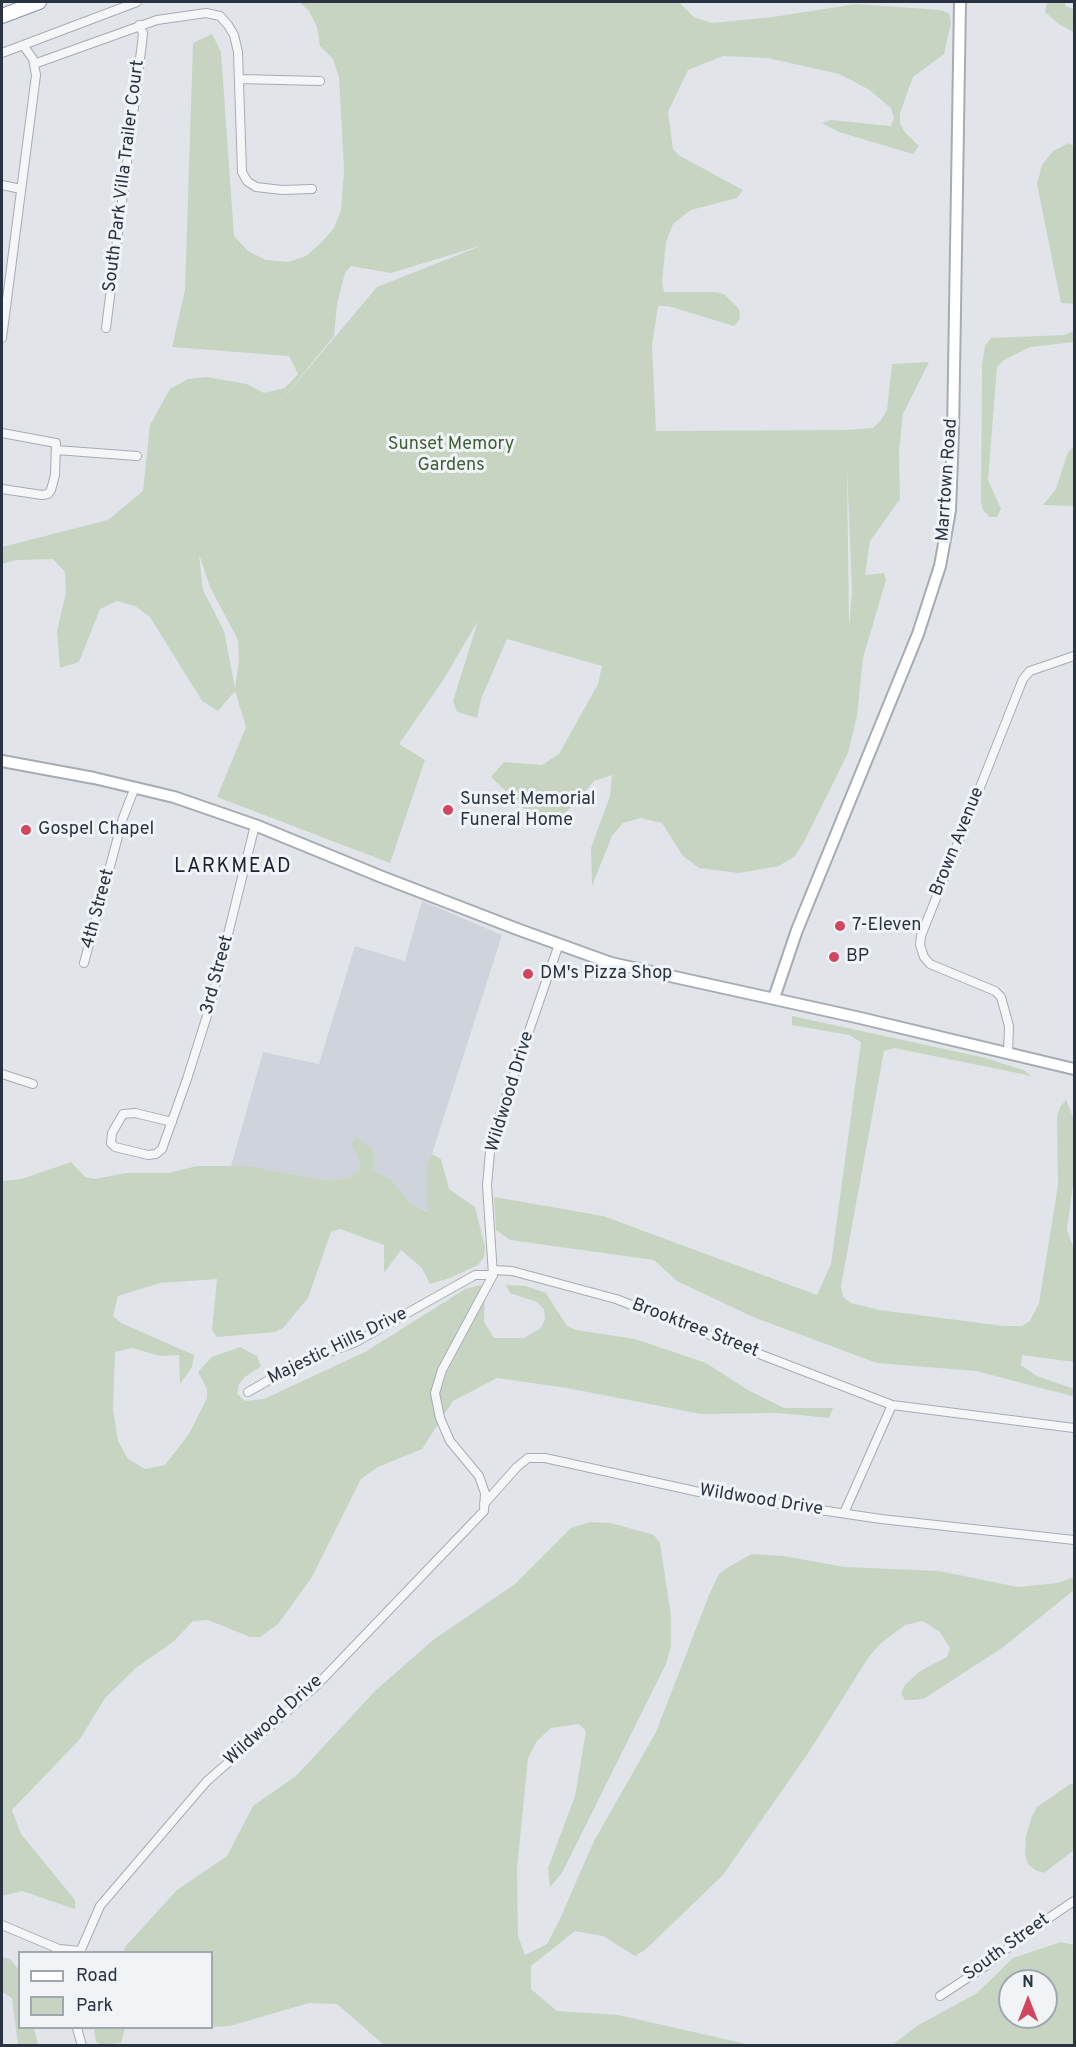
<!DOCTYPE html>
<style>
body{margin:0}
#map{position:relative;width:1076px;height:2047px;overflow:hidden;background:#e1e5ea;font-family:Overpass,sans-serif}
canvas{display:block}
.frame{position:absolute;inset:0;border:3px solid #293342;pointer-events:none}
.legend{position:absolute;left:18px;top:1951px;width:195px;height:78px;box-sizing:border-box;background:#f1f4f7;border:2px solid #a1a7af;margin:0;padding:8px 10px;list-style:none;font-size:18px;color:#293342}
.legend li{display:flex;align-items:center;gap:12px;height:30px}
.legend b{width:30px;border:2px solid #a1a7af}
.north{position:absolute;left:998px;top:1969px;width:60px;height:60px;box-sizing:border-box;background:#f1f4f7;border:2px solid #a1a7af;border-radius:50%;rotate:0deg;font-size:16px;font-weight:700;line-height:24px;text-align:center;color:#293342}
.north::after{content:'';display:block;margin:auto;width:21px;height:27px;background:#d1455e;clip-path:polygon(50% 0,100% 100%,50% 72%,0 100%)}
</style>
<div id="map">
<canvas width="1076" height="2047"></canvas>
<div class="frame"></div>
<ul class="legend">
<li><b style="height:8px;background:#fff"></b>Road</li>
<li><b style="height:16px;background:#c7d4c2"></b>Park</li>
</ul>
<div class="north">N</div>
</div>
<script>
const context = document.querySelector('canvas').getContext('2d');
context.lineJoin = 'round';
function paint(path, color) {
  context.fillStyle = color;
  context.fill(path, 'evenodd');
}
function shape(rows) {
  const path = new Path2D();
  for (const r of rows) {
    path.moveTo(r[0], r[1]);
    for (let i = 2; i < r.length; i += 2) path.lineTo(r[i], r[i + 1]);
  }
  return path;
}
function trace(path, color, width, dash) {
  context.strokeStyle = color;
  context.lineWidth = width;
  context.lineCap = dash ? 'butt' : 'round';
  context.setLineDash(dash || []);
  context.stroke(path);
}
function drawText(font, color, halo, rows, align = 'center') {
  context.font = font + ' Overpass,sans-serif';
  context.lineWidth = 6;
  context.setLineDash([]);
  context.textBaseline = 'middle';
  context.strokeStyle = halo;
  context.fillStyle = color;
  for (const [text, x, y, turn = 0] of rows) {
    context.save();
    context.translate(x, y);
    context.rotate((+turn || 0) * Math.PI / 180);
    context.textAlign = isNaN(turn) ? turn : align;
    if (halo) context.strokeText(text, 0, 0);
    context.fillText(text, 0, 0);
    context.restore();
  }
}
paint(shape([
 [422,901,502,935,432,1154,427,1163,428,1212,411,1203,391,1179,373,1170,373,1150,352,1145,360,1162,359,1172,350,1177,330,1181,249,1166,231,1166,263,1052,319,1064,355,946,405,961]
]), '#cfd4dc');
paint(shape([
 [299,2,679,2,694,17,712,23,773,17,856,4,940,10,949,13,951,23,944,54,913,77,900,113,900,123,904,131,919,146,913,154,839,132,822,123,831,120,891,126,894,117,891,108,868,89,839,74,768,58,723,56,688,70,668,112,673,149,680,156,743,190,737,198,691,210,673,224,666,242,662,282,664,292,715,292,724,294,739,309,740,319,734,326,668,306,658,306,652,345,656,431,846,430,873,428,881,420,887,410,892,364,929,362,903,414,899,451,900,499,870,541,865,575,884,573,886,580,863,658,857,716,848,753,805,840,795,856,779,866,739,873,699,868,683,856,662,823,641,818,623,823,612,836,592,886,591,848,610,796,612,775,594,781,555,825,535,819,491,777,504,762,542,765,559,754,598,684,602,666,507,639,481,699,477,718,457,712,453,701,478,621,442,682,399,744,425,760,390,863,217,797,246,727,235,691,218,711,202,701,150,617,135,606,117,601,100,609,79,662,60,668,57,631,66,592,65,572,53,559,16,560,2,564,2,547,108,520,143,491,150,425,170,389,188,379,207,377,247,384,264,393,285,388,298,374,289,356,172,347,185,290,193,43,212,34,221,52,234,236,248,251,266,260,288,262,306,256,321,243,334,228,341,210,344,170,339,77,333,59,320,46,317,27,309,11],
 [483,245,377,287,275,408,334,336,337,304,345,273,351,266,391,273],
 [847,467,852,591,849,627],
 [199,554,210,587,238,640,239,661,235,688,224,631,203,590],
 [1047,2,1065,2,1065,6,1074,9,1074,32,1060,25,1045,12],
 [1069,143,1074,146,1074,304,1061,303,1037,184,1042,165,1053,151],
 [1074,331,1074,342,1030,347,1004,360,997,367,988,480,1001,509,997,517,990,517,983,510,981,501,982,365,985,346,991,338,1064,335],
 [1074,446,1074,506,1043,505,1056,489,1068,452],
 [792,1016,986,1058,1023,1070,1032,1076,894,1048,884,1051,841,1286,843,1297,851,1303,879,1310,1004,1326,1022,1326,1030,1321,1039,1303,1058,1185,1057,1117,1060,1107,1066,1100,1073,1117,1074,1150,1074,1178,1067,1230,1074,1249,1074,1362,1022,1355,1021,1365,1037,1376,1074,1389,1074,1395,1072,1396,976,1371,877,1363,753,1317,677,1281,654,1260,510,1240,496,1230,494,1197,603,1216,817,1295,831,1264,861,1042,849,1035,792,1025],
 [357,1137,373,1150,373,1170,391,1179,411,1203,427,1212,427,1163,432,1154,441,1159,449,1189,475,1207,485,1247,484,1257,478,1265,450,1278,430,1284,422,1268,401,1250,384,1273,384,1245,340,1229,331,1232,308,1298,283,1328,275,1332,217,1337,212,1330,217,1279,160,1283,118,1296,113,1316,121,1323,194,1355,192,1367,180,1384,179,1355,160,1356,132,1348,115,1352,113,1410,118,1441,128,1459,145,1469,165,1465,189,1434,207,1398,207,1389,198,1372,212,1357,240,1347,257,1356,261,1366,245,1377,239,1384,237,1394,245,1401,264,1399,365,1352,465,1289,485,1284,484,1322,494,1338,524,1338,541,1328,545,1319,544,1309,537,1302,510,1293,506,1285,526,1286,546,1293,567,1326,576,1330,635,1339,706,1363,748,1390,784,1408,833,1408,829,1418,778,1413,701,1414,567,1388,497,1378,453,1401,422,1449,378,1467,361,1479,312,1577,278,1624,260,1637,250,1637,208,1620,193,1621,173,1642,137,1667,105,1698,80,1739,12,1810,21,1834,75,1900,75,1909,22,1891,2,1896,2,1181,22,1179,71,1162,85,1177,95,1179,126,1173,169,1173,197,1166,249,1166,330,1181,350,1177,359,1171,360,1162,351,1145],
 [590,1522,611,1523,654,1535,660,1543,671,1616,671,1646,666,1664,562,1873,550,1887,548,1868,575,1796,586,1731,579,1724,551,1728,537,1741,528,1758,517,1869,518,1936,525,1955,547,1944,559,1921,594,1841,656,1732,709,1595,719,1574,727,1568,752,1554,783,1556,845,1567,939,1571,1018,1587,1058,1583,1074,1577,1074,1590,1002,1648,925,1698,915,1700,905,1700,901,1693,905,1685,920,1671,947,1657,950,1648,940,1632,923,1621,905,1625,881,1643,868,1658,809,1752,723,1875,646,1949,635,1956,603,1936,575,1931,531,1966,531,1989,557,2011,618,2015,751,2045,384,2045,337,2004,309,2003,230,2026,212,2027,212,1952,124,1952,125,1947,177,1890,227,1856,253,1806,296,1776,375,1691,433,1640,515,1584,571,1528],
 [1074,1783,1074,1850,1044,1873,1035,1870,1028,1864,1025,1855,1026,1836,1032,1816,1037,1807,1070,1784],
 [1061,1942,1074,1945,1074,2045,892,2045,917,2026,977,1993,1013,1958],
 [1010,1981,1046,1981,1046,2017,1010,2017],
 [2,1957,10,1959,19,1970,20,2028,34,2028,38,2045,18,2045,12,1998,2,1992],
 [94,2028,125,2028,121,2043,102,2045,96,2042]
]), '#c7d4c2');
const street = shape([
 [2,53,137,2],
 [34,64,157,20,206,13,220,16,228,25,234,35,238,52,242,172,247,181,256,187,282,190,312,189],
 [239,79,320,81],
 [2,185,21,189],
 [106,328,142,43,143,33,139,25],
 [2,338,36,75,33,59,23,45],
 [2,433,56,443,55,475,51,490,48,494,42,495,2,489],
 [56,450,137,456],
 [84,963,123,818,135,787],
 [1008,1053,1009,1026,1001,997,995,991,930,964,924,957,920,945,921,936,1023,679,1030,671,1074,656],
 [2,1074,33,1084],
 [172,1122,135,1113,123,1114,112,1133,111,1143,115,1147,148,1155,156,1154,162,1149,187,1079,211,1003,255,825],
 [493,1270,512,1271,616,1299,892,1405,1074,1428],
 [248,1392,295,1365,356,1342,475,1275,493,1275],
 [484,1504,517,1467,528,1458,545,1458,699,1492,881,1519,1074,1540],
 [844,1513,892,1405],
 [2,1925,59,1949,81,1951],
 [80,1952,100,1906,207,1781,316,1686,484,1511,485,1493,479,1476,450,1441,440,1418,435,1393,442,1370,493,1275,487,1185,490,1152,498,1121,559,944],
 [940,1996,987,1965,1025,1934,1074,1901],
 [77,2028,82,2046]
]);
const secondary = shape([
 [2,761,94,778,174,797,255,825,382,877,517,929,611,963,856,1017,1074,1069],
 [774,998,797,930,918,634,940,566,946,533,950,510,953,433,960,2]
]);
const highway = shape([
 [2,16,39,2]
]);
trace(street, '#a6acb4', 10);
trace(secondary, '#a6acb4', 14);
trace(highway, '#8893a1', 16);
trace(street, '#f4f6f8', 8);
trace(secondary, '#fff', 10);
trace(highway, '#fff', 14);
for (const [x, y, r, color] of [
 [448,810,6,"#d1455e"],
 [26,830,6,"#d1455e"],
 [840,926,6,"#d1455e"],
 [834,957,6,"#d1455e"],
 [528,974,6,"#d1455e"]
]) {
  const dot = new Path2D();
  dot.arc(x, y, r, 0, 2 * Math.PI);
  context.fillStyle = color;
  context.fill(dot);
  trace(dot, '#f1f4f7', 2);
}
drawText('18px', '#293342', '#f1f4f7', [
 ["South Park Villa Trailer Court",125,176,-83],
 ["Marrtown Road",948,480,-86],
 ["Brown Avenue",958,842,-68],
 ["4th Street",99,909,-75],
 ["3rd Street",218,975,-75],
 ["Wildwood Drive",511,1092,-73],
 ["Brooktree Street",695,1329,21],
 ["Majestic Hills Drive",338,1347,-26],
 ["Wildwood Drive",761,1501,9],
 ["Wildwood Drive",274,1721,-42],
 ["South Street",1007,1948,-36]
]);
drawText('18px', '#3f5e36', '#f1f4f7', [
 ["Sunset Memory",451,445],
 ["Gardens",451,466]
]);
drawText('18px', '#293342', '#f1f4f7', [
 ["Sunset Memorial",460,800],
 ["Funeral Home",460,821],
 ["Gospel Chapel",38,830],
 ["7-Eleven",852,926],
 ["BP",846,957],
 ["DM's Pizza Shop",540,974]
], 'left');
context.letterSpacing = '1.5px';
drawText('20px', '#1b2433', '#f1f4f7', [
 ["LARKMEAD",233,868]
]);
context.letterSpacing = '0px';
</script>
